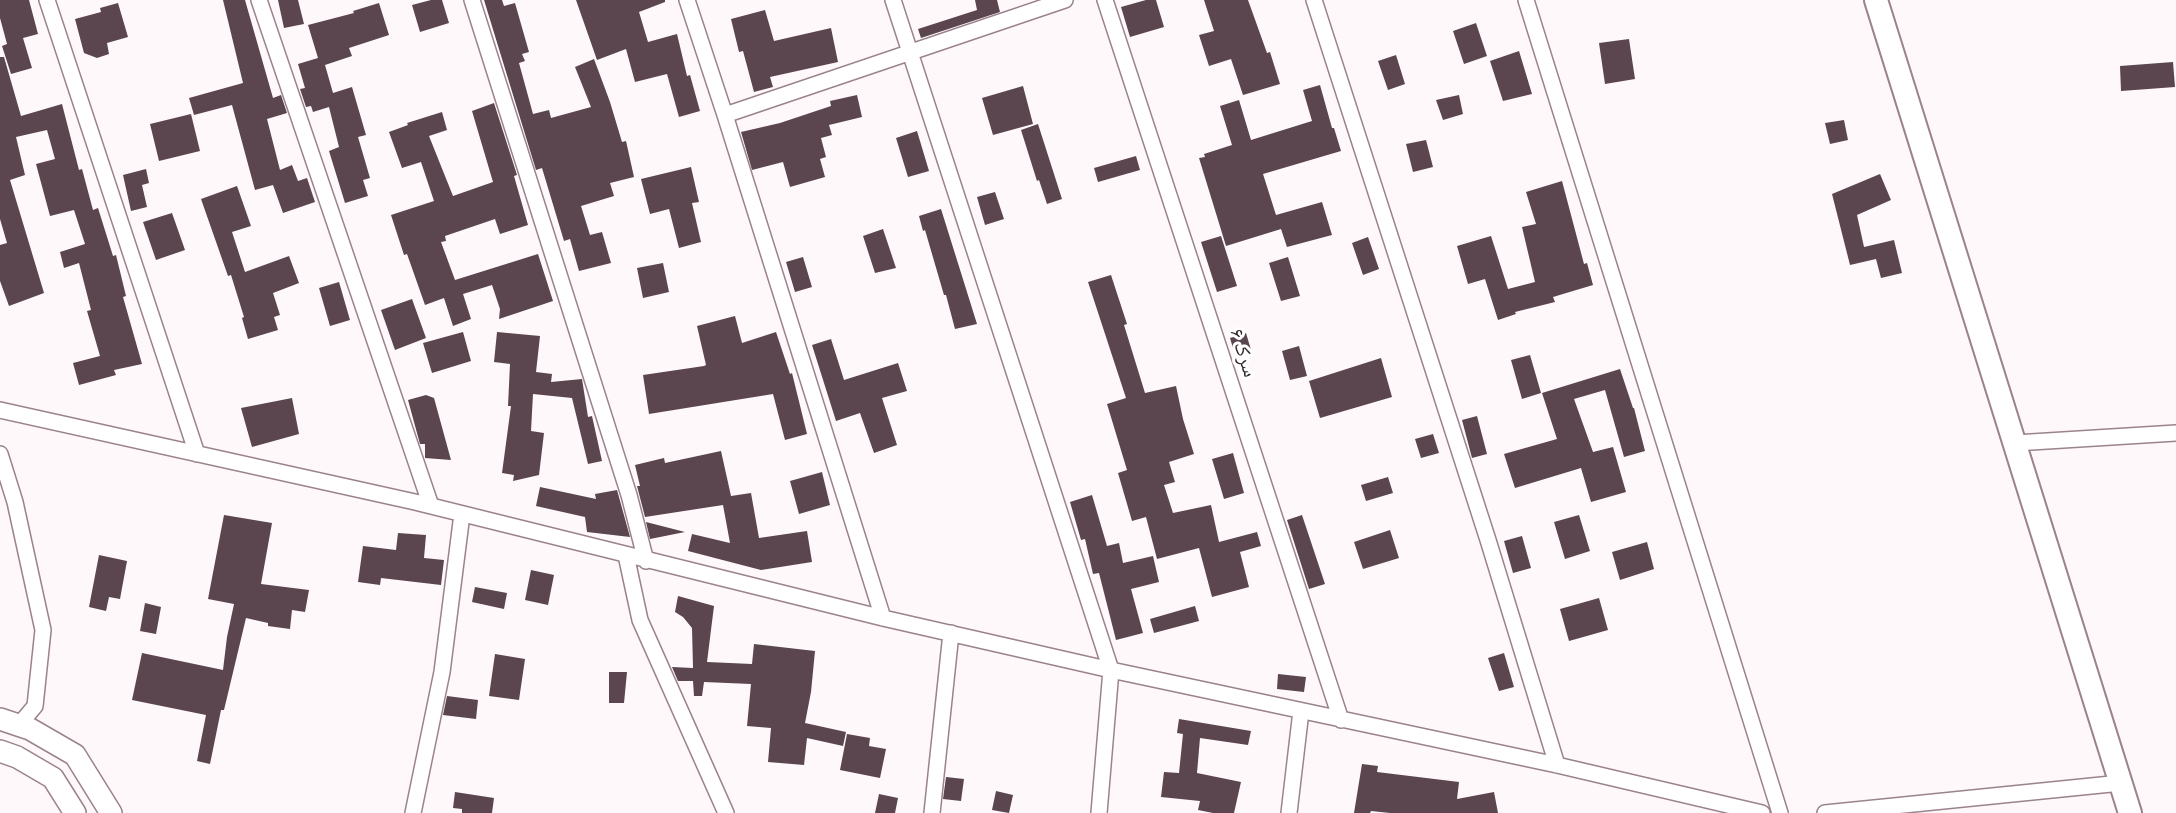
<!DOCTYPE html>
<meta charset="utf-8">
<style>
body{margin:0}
canvas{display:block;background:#fef8fa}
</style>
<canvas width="2176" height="813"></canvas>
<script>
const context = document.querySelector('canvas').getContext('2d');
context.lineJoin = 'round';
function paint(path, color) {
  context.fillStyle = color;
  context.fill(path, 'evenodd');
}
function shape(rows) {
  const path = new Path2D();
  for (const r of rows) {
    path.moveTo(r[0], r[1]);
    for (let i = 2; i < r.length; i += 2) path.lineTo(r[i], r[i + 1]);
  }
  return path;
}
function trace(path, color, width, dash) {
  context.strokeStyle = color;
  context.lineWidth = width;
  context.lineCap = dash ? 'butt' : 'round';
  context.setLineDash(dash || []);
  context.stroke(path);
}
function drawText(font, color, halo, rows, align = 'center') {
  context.font = font + ' "IBM Plex Serif","Noto Naskh Arabic",serif';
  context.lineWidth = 6;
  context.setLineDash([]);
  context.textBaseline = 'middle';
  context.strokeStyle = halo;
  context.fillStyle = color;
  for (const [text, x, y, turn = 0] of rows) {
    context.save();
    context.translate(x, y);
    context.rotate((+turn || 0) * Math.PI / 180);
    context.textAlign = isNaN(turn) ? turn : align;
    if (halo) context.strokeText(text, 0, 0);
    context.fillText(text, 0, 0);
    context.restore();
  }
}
paint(shape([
 [0,0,29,0,38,34,23,38,32,68,11,74,2,46,7,44,0,18],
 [223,0,245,0,273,98,281,95,287,113,267,119,280,170,292,165,298,181,307,178,315,202,283,213,273,185,255,190,232,105,194,115,189,98,243,83],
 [278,0,298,0,304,24,284,28],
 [431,0,442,0,449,23,420,32,412,5],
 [484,0,502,0,504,6,515,3,529,52,522,54,525,61,519,63,533,114,549,110,551,118,591,107,575,67,594,59,610,102,622,142,626,141,634,177,610,183,614,196,581,206,590,235,602,232,611,263,579,271,570,239,564,241,542,168,536,170],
 [576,0,665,0,665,2,639,12,648,42,677,34,687,76,690,75,700,111,679,117,667,74,635,82,626,49,597,60],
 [975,0,997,0,1000,12,921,38,918,29,977,10],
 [1146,0,1156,0,1164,27,1130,37,1121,7],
 [1204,0,1248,0,1267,53,1270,52,1280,84,1243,95,1231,59,1209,66,1199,35,1214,31],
 [118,3,128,37,107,43,109,54,97,58,84,53,75,19,101,12,100,8],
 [379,3,389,35,349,48,352,56,325,65,333,93,352,87,366,135,358,137,370,178,363,180,368,196,345,203,329,151,339,147,329,107,313,112,311,106,306,107,300,89,305,88,298,64,318,58,308,25,354,13,353,11],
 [765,10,774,41,831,28,838,62,770,77,773,87,754,92,743,51,739,52,731,19],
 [1476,23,1487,56,1464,64,1453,31],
 [1629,39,1635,79,1605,84,1599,43],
 [1519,51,1532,94,1503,101,1490,61],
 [1396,55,1405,84,1388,90,1378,61],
 [0,57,4,57,21,116,62,104,79,170,82,169,93,210,98,208,113,256,116,255,126,296,123,297,142,364,114,370,116,375,79,385,73,363,100,356,87,311,91,310,79,263,64,268,60,252,85,244,74,210,50,216,36,164,55,159,47,130,16,137,25,175,10,180,44,293,9,306,0,281,0,245,7,243,0,219],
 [2173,62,2175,87,2121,91,2120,66],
 [1320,85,1332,128,1334,128,1341,151,1263,174,1276,215,1322,202,1332,235,1287,247,1281,229,1226,246,1199,158,1205,157,1204,154,1232,145,1220,106,1239,100,1251,140,1312,121,1303,90],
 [1023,86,1033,124,993,135,982,98],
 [857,95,862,117,829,125,832,135,821,138,826,157,820,159,825,177,790,187,783,162,752,170,741,132,780,123,831,106,830,101],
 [1459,95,1463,114,1443,120,1436,100],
 [494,103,517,175,514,176,528,225,500,234,495,219,445,236,446,241,441,242,455,280,538,254,553,301,499,319,500,309,492,285,463,294,471,319,453,326,444,298,425,305,407,254,404,255,391,215,434,201,421,162,402,168,389,132,408,125,407,123,442,112,447,130,429,136,453,196,493,182,472,111],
 [191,114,200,151,159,161,150,124],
 [1844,120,1848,140,1830,144,1825,123],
 [1038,124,1062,199,1047,204,1039,180,1037,181,1021,130],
 [917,131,929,171,908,177,896,138],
 [1426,140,1433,167,1413,172,1406,144],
 [1136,156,1140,170,1098,182,1094,168],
 [691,167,699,202,692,203,701,242,679,248,669,209,650,214,641,179],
 [146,169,149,183,142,185,147,207,131,211,123,175],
 [1880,174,1891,200,1857,215,1864,247,1894,240,1902,273,1881,278,1876,259,1850,265,1832,194],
 [1562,181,1584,264,1587,263,1593,285,1553,297,1555,302,1515,312,1516,314,1498,320,1485,279,1468,284,1457,246,1491,236,1508,289,1535,282,1522,227,1536,224,1526,192],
 [237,186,251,226,232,232,245,272,289,256,299,283,273,293,280,315,274,317,278,330,248,339,242,318,244,317,231,275,228,276,201,199],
 [995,192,1004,219,985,225,977,197],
 [941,209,977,324,955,329,946,295,944,295,925,230,923,231,919,216],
 [172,213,185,250,156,260,143,222],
 [883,229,896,268,875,273,863,236],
 [1221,236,1237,286,1217,292,1201,242],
 [1368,237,1379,269,1363,275,1352,243],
 [803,257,812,287,795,292,786,262],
 [1288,257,1300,296,1281,301,1269,263],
 [663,263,669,292,643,298,637,268],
 [1111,275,1127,324,1124,325,1145,393,1176,386,1183,419,1194,454,1169,462,1175,482,1164,485,1173,513,1211,505,1219,542,1257,532,1261,546,1240,552,1249,587,1212,597,1199,548,1157,559,1146,517,1132,521,1118,473,1127,470,1107,404,1126,398,1088,282],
 [339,282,350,320,330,326,319,288],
 [412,299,426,338,395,350,381,310],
 [735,316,742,343,776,332,790,374,792,373,807,434,785,440,773,394,649,414,643,375,704,366,706,365,697,326],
 [463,332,471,361,432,373,423,343],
 [497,332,540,336,536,372,552,374,551,382,582,379,588,417,592,416,602,461,588,464,572,398,533,394,531,431,544,433,539,475,513,481,514,475,502,473,511,406,508,406,510,364,494,362],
 [1246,333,1251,350,1235,355,1230,338],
 [831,339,844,380,898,363,907,391,882,398,897,445,874,453,860,413,836,421,812,345],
 [1299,346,1307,376,1290,380,1282,351],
 [1530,355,1541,393,1522,399,1511,360],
 [1381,358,1392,397,1320,418,1309,381],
 [1620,369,1633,408,1634,408,1645,451,1624,457,1605,390,1574,399,1593,452,1613,447,1626,492,1591,502,1581,468,1515,488,1504,454,1557,439,1542,393],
 [426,395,434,398,451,460,425,458,425,444,420,444,408,400],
 [292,398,299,434,252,447,241,408],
 [1477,416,1487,454,1472,458,1462,420],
 [1433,434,1439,453,1421,458,1415,439],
 [721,451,731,496,751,493,759,538,807,531,812,562,761,570,688,551,692,534,730,543,723,505,645,517,637,486,640,486,635,465,664,458,665,463],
 [1233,453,1244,493,1224,499,1212,459],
 [822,472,830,505,799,514,790,481],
 [1388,477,1393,493,1366,501,1361,485],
 [540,487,596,499,595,494,617,490,630,537,587,532,585,517,536,506],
 [1092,495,1107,546,1119,543,1123,563,1153,556,1159,582,1131,589,1143,633,1116,640,1099,573,1093,574,1085,539,1081,540,1070,502],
 [224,515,272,523,261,584,309,590,305,612,292,610,290,629,268,626,268,623,246,618,224,710,221,710,210,764,197,761,206,715,132,700,142,653,223,670,227,637,234,604,208,599],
 [1302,515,1325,584,1309,589,1287,520],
 [1579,515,1590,551,1565,559,1554,522],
 [646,522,685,532,650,539],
 [1390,530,1399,558,1363,569,1354,542],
 [398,533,426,535,424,558,444,560,441,585,381,578,380,585,358,582,363,546,396,550],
 [1522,536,1531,568,1513,573,1504,541],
 [1647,542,1654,569,1620,580,1612,552],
 [99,555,127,561,120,599,109,597,106,611,89,607],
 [531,570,554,575,548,605,525,600],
 [475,587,507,593,504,609,472,602],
 [678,596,714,606,707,662,752,664,754,644,815,651,811,692,805,723,846,732,843,746,807,738,804,765,768,762,771,728,747,726,751,684,704,682,702,696,694,696,693,681,678,681,672,667,693,668,692,628,683,617,675,612],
 [1599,598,1608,630,1569,641,1560,609],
 [145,603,161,607,156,634,140,631],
 [1195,606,1199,621,1154,633,1150,619],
 [1504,653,1514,687,1499,691,1488,658],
 [495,654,525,659,519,700,489,696],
 [609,672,627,672,624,703,609,703],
 [1278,674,1306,677,1304,692,1277,689],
 [447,696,478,700,476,719,443,715],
 [1179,719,1251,731,1248,745,1200,738,1197,773,1241,782,1234,813,1213,813,1198,810,1200,801,1161,797,1164,772,1179,773,1183,734,1177,733],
 [847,734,870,738,869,746,886,749,880,778,840,770],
 [1362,764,1378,766,1377,772,1459,782,1457,799,1494,792,1498,813,1390,813,1371,811,1370,813,1354,813],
 [946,777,964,779,961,801,943,799],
 [996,791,1013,795,1009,813,992,810],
 [455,792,494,798,492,813,462,813,462,809,453,808],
 [879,794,898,798,895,813,875,813]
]), '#5b454f');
const minor = shape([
 [47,0,197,454],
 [259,0,431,506],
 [472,0,629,495,646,561],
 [687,0,725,115,883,618],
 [893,0,1111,670,1099,813],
 [1105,0,1341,720],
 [1314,0,1488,540,1557,765],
 [1526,0,1780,813],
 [725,115,1065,0],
 [0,410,415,502,883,618,1111,670,1557,765,1762,813],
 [2015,443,2176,433],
 [0,454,15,502,43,630,35,706,19,725],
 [626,555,640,620,726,813],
 [413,813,442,672,462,514],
 [932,813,951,633],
 [1289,813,1301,711],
 [1825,813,2121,783]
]);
const secondary = shape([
 [0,719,30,729,75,755,111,813],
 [0,751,17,757,53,778,75,813]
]);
const primary = shape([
 [1876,0,2130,813]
]);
trace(minor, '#9b838d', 18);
trace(secondary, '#9b838d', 24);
trace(primary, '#9b838d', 26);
trace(minor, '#fff', 15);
trace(secondary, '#fff', 21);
trace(primary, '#fff', 22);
drawText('20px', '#31272c', '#fff', [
 ["سرک ۶",1243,353,72]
]);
</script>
